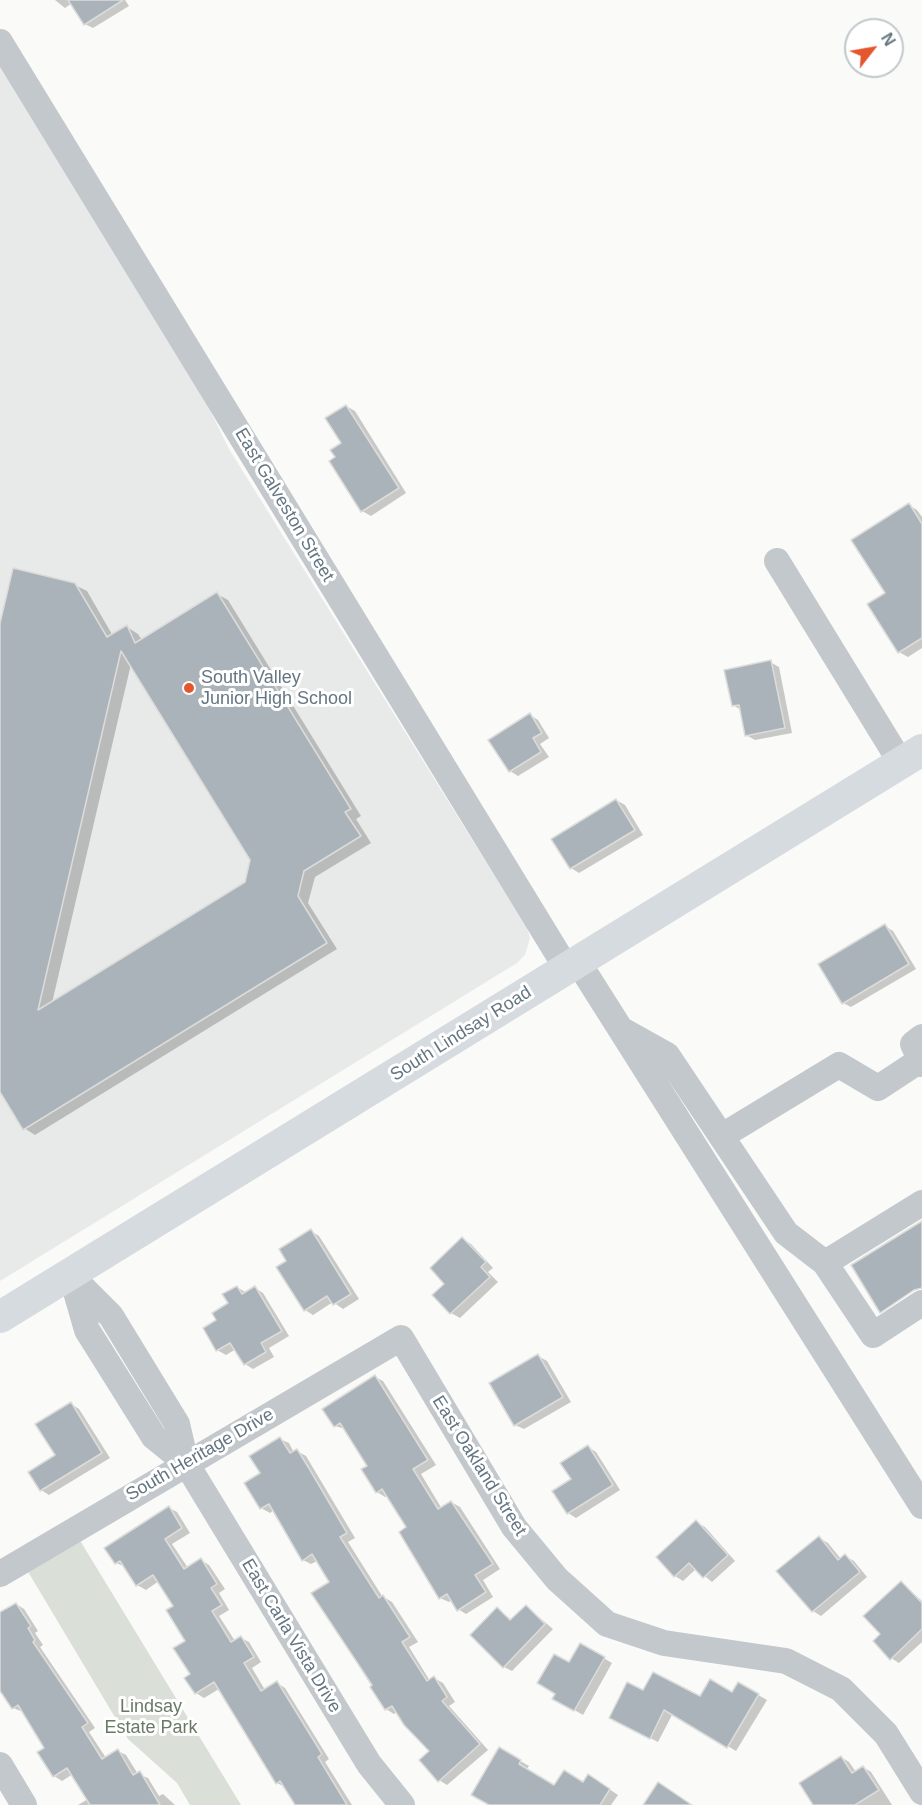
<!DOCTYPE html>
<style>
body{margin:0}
#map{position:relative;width:922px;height:1805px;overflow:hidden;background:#fafaf8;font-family:Helvetica,sans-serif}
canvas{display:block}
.north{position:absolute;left:844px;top:18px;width:60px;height:60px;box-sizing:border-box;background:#fff;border:2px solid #c1c8cd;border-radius:50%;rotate:59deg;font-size:16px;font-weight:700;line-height:24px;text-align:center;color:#657683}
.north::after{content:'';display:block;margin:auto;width:21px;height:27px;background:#e4572e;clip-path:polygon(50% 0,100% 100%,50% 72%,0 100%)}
</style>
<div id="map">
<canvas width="922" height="1805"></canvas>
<div class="north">N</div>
</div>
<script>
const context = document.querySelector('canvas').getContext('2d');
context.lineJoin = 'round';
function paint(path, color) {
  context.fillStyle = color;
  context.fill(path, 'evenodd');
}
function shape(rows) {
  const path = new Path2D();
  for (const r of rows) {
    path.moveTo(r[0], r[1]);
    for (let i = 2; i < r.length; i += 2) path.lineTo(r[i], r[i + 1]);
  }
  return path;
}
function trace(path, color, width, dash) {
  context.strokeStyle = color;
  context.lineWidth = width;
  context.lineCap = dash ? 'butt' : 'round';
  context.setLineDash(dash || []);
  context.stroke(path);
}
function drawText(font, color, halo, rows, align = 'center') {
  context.font = font + ' Helvetica,sans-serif';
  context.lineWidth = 6;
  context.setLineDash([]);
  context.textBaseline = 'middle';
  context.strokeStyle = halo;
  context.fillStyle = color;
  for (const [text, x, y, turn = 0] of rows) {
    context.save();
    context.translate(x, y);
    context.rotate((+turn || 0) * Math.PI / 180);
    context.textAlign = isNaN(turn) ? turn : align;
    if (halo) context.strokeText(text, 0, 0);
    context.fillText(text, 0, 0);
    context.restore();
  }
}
paint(shape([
 [0,67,202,394,229,449,527,928,530,938,525,955,517,963,0,1281]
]), '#e8e9e9');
paint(shape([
 [73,1529,241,1805,190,1805,177,1783,128,1739,21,1560]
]), '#dadfd7');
paint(shape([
 [55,0,125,0,129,6,93,28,85,24,72,3,65,8],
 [346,406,355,411,406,493,371,516,362,511,337,458,343,443],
 [909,505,917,510,922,517,922,648,908,657,899,652,870,604,887,594],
 [75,585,87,591,113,636,127,627,138,634,142,640,217,594,228,600,361,816,356,819,371,843,315,877,308,903,337,949,35,1135,24,1128,0,1089,0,629],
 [131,664,252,860,247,883,52,1003],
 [770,662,779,667,792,733,755,740,746,735,741,710,733,705],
 [530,715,538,720,549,738,540,744,549,757,518,776,510,771],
 [616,800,625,805,643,835,579,873,571,868],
 [885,926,893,931,916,969,851,1007,843,1003],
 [311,1231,319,1236,359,1299,343,1309,333,1302,313,1315,305,1310,288,1261],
 [463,1239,471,1244,493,1268,488,1272,498,1282,460,1318,451,1313,446,1284],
 [237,1287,245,1292,255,1288,263,1293,289,1336,269,1348,274,1357,253,1369,245,1364,236,1349,226,1355,217,1350,218,1321,230,1304],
 [538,1356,547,1361,571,1402,524,1429,515,1425],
 [375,1377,383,1381,436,1465,421,1474,442,1509,451,1502,460,1507,500,1569,483,1580,493,1597,466,1614,458,1609,452,1600,449,1602,440,1598,408,1528,388,1495,385,1497,377,1492,369,1466,345,1429,335,1426],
 [71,1404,79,1409,110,1458,49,1495,41,1490,57,1456],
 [280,1439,289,1443,294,1453,297,1451,306,1456,355,1538,348,1542,382,1596,392,1602,418,1642,409,1647,430,1681,434,1678,443,1683,455,1702,449,1706,488,1750,447,1785,439,1780,440,1760,397,1712,394,1714,386,1709,313,1593,331,1582,317,1561,311,1564,303,1560,274,1510,270,1513,261,1508,262,1474],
 [588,1447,596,1452,620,1490,576,1518,568,1513,573,1480],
 [169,1508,177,1512,190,1533,172,1544,188,1568,201,1560,209,1565,225,1589,219,1593,229,1610,219,1616,235,1641,241,1638,249,1642,261,1662,252,1668,265,1690,277,1683,285,1688,329,1759,325,1762,352,1805,297,1805,285,1787,277,1783,219,1689,204,1698,196,1693,187,1641,175,1607,159,1581,146,1590,137,1585,126,1567,116,1563],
 [696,1522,705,1527,735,1561,712,1582,696,1569,683,1581,675,1576],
 [819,1538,828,1543,841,1559,845,1556,854,1561,867,1577,821,1616,813,1611],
 [901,1582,922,1601,922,1642,899,1663,891,1658,883,1634],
 [16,1604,24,1609,38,1631,35,1633,43,1645,40,1647,95,1728,89,1732,106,1758,118,1751,126,1755,138,1774,148,1778,159,1796,163,1794,175,1805,78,1805,88,1799,73,1774,62,1781,54,1776,46,1748,23,1712,13,1708,0,1686,0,1614],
 [526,1606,553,1629,512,1671,504,1667,497,1609,512,1620],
 [581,1645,612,1663,583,1715,554,1698],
 [739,1684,767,1700,736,1751,673,1713,658,1742,619,1722,700,1698,733,1694],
 [500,1749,529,1766,526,1770,554,1787,597,1781,618,1795,611,1805,492,1805],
 [841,1757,849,1762,856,1772,863,1767,871,1772,892,1805,815,1805]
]), '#0003');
const building = shape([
 [68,0,123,0,84,25,68,0],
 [346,405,399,488,361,512,329,461,335,457,330,450,341,443,325,418,346,405],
 [909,503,922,524,922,638,898,653,867,604,885,593,851,540,909,503],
 [13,568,75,583,107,637,127,625,135,643,217,592,351,809,345,812,361,836,304,871,298,896,327,943,23,1130,0,1092,0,623,13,568],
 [121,651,250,860,245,882,38,1010,121,651],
 [771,660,785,728,745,736,739,705,732,706,724,670,771,660],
 [530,713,542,733,533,738,541,752,509,772,488,740,530,713],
 [616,799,635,830,570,869,551,839,616,799],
 [885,924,909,964,842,1004,818,964,885,924],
 [922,1221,922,1288,914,1290,880,1313,851,1265,922,1221],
 [311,1229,351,1294,333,1305,327,1296,304,1311,276,1267,286,1261,279,1249,311,1229],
 [462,1237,486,1262,481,1267,490,1277,450,1314,432,1295,444,1284,430,1268,462,1237],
 [237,1286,242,1294,255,1286,282,1331,261,1343,266,1352,244,1365,230,1343,216,1351,203,1328,216,1320,212,1313,228,1303,222,1294,237,1286],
 [538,1354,563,1397,514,1426,489,1383,538,1354],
 [375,1375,428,1460,413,1469,438,1509,451,1501,493,1564,475,1575,486,1592,457,1611,447,1594,439,1599,399,1532,406,1527,382,1489,376,1493,361,1469,367,1466,340,1423,334,1427,322,1409,375,1375],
 [71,1402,102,1453,40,1491,28,1472,55,1455,35,1424,71,1402],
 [280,1437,290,1453,297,1449,310,1470,347,1533,340,1537,379,1598,383,1595,410,1637,402,1642,427,1681,434,1676,447,1697,442,1701,480,1744,438,1782,419,1760,429,1751,404,1725,392,1706,385,1710,370,1687,372,1685,311,1593,329,1582,312,1554,302,1561,269,1504,260,1509,244,1483,260,1473,249,1456,280,1437],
 [588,1445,613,1485,567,1514,552,1491,571,1479,560,1463,588,1445],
 [169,1506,182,1528,165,1539,184,1569,201,1558,217,1584,211,1588,222,1605,212,1611,231,1642,241,1636,254,1657,244,1663,261,1691,277,1681,322,1754,318,1757,347,1805,295,1805,280,1781,276,1784,214,1682,195,1694,184,1678,190,1674,173,1648,185,1641,166,1610,173,1606,153,1575,136,1586,120,1561,115,1564,104,1548,169,1506],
 [696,1520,728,1555,703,1578,689,1563,674,1577,656,1557,696,1520],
 [819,1536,838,1560,845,1554,860,1572,812,1612,776,1571,819,1536],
 [901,1581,922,1603,922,1629,890,1660,873,1641,880,1634,863,1616,901,1581],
 [16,1603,31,1626,28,1628,35,1640,33,1642,88,1723,82,1727,102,1759,118,1749,133,1775,140,1771,160,1805,90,1805,67,1768,53,1777,37,1752,44,1748,18,1705,12,1709,0,1691,0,1612,16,1603],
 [526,1605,545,1624,503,1668,470,1635,497,1607,510,1620,526,1605],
 [580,1643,605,1657,574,1711,552,1699,555,1694,537,1683,554,1654,569,1662,580,1643],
 [653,1672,700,1696,710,1679,732,1692,738,1682,759,1694,727,1748,664,1710,650,1739,609,1718,627,1682,643,1690,653,1672],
 [499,1747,521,1760,519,1764,554,1785,564,1770,583,1782,588,1774,610,1789,600,1805,489,1805,471,1795,499,1747],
 [841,1756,852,1773,863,1766,879,1790,855,1805,813,1805,799,1783,841,1756],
 [658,1782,692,1805,643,1805,658,1782]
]);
paint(building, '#aab3b9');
trace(building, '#dcdcda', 1.5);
trace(shape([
 [0,42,567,969],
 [777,561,901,763],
 [578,962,922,1506],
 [624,1031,667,1055,786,1233,825,1263,873,1335,922,1303],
 [922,1037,913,1044,922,1064],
 [722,1136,839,1065,878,1088,919,1061],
 [825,1263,922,1203],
 [71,1276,111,1316,177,1424,186,1463,369,1764,402,1805],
 [72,1278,87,1330,154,1437,186,1463],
 [0,1574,401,1338,514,1527,557,1579,607,1624,664,1643,786,1661,841,1689,886,1734,922,1792],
 [0,1765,24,1805]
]), '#c3c8cc', 26);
trace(shape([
 [0,1317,922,750]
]), '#d6dbdf', 32);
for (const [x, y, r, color] of [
 [189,688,6,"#e4572e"]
]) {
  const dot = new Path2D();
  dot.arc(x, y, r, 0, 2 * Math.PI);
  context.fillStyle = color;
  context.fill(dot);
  trace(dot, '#fff', 2);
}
drawText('18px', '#657683', '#fff', [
 ["East Galveston Street",284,505,59],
 ["South Lindsay Road",461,1034,-32],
 ["South Heritage Drive",200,1455,-30],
 ["East Oakland Street",479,1466,58],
 ["East Carla Vista Drive",291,1636,59]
]);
drawText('18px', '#657683', '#fff', [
 ["South Valley",201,678],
 ["Junior High School",201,699]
], 'left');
drawText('18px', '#687a64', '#fff', [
 ["Lindsay",151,1707],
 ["Estate Park",151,1728]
]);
</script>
